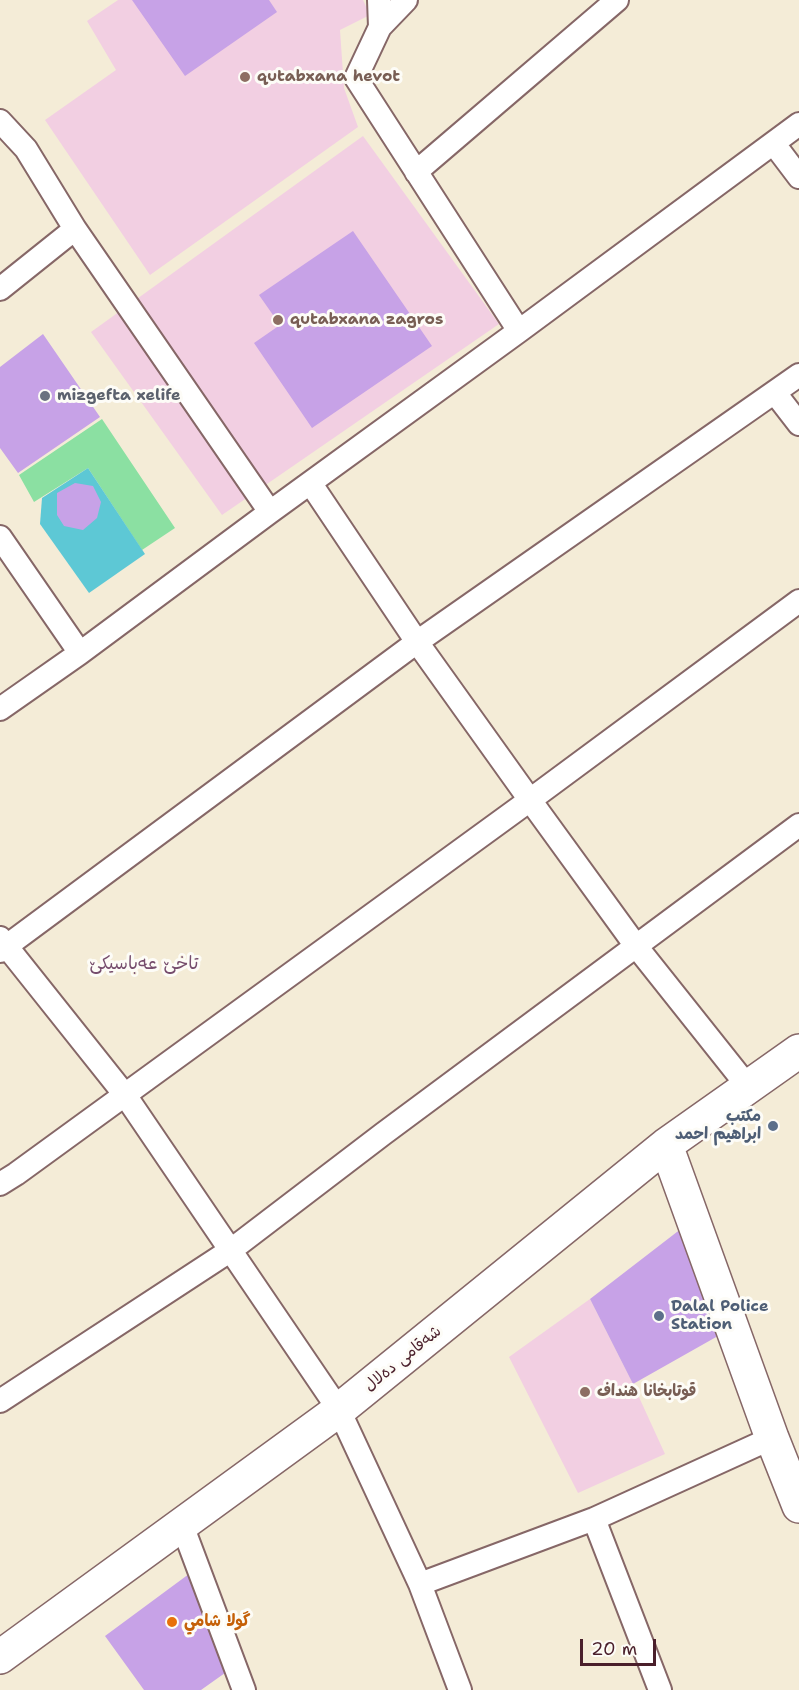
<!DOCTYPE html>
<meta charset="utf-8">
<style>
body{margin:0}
#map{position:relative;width:799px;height:1690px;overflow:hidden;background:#f4ecd7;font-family:"Shantell Sans",sans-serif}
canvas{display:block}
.scale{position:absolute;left:580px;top:1639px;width:76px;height:27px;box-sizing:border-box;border:3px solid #4a1f2b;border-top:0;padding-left:8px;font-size:18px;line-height:21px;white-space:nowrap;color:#4a1f2b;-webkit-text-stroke:4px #fdfcf7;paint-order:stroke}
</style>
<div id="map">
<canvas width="799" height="1690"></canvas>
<div class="scale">20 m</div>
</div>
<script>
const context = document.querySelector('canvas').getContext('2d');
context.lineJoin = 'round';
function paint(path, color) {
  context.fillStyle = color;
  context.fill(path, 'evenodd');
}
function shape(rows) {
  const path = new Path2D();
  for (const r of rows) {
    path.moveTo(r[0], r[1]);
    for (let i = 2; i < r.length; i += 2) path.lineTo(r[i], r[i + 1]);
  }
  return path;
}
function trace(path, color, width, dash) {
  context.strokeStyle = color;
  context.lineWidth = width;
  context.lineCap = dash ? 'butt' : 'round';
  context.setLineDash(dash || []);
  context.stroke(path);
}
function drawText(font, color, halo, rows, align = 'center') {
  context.font = font + ' "Shantell Sans","Playpen Sans Arabic",sans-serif';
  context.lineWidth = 6;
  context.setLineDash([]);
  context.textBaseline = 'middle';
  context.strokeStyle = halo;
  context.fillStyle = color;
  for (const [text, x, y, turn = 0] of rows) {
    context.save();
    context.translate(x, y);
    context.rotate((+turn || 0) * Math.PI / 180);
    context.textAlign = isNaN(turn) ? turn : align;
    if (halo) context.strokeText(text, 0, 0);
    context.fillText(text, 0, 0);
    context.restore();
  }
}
paint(shape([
 [118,0,363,0,370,15,340,30,344,88,358,127,150,275,45,120,116,70,87,21],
 [363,136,499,324,222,515,91,332],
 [590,1299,633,1384,665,1454,578,1493,509,1357]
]), '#f2cfe2');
paint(shape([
 [102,419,175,528,142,550,88,468,34,502,19,475]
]), '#8be0a2');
paint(shape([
 [88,468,145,554,89,593,40,524,42,498]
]), '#5dc8d5');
paint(shape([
 [132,0,269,0,277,12,185,76],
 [353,231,432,346,312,428,254,343,280,325,259,295],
 [43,334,100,417,18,473,0,448,0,367],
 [75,483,93,486,101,502,97,518,83,530,64,526,57,515,57,493],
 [686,1225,725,1332,633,1384,590,1299],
 [193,1571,232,1668,201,1690,144,1690,105,1636]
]), '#c7a2e7');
const street = shape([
 [379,0,380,27,356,78,519,331],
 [380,27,406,0],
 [0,121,26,149,75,229,270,512],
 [774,144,799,177],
 [416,172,617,0],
 [0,289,75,229],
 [775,393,799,424],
 [311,484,417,642,530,800,636,946,749,1088],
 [0,537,80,653],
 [0,709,80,653,270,512,519,331,799,124],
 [0,938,125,1095,339,1410,420,1584,460,1690],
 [0,951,417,642,799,375],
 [0,1184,16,1174,530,800,799,601],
 [0,1401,231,1250,383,1134,799,825],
 [594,1519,660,1690],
 [182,1525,244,1690],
 [420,1584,594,1519,772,1438]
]);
const secondary = shape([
 [666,1145,772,1438,799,1506],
 [0,1657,339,1410,666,1145,799,1051]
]);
trace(street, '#866767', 26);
trace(secondary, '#866767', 36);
trace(street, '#fff', 22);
trace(secondary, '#fff', 33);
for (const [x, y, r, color] of [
 [245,77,6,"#8d6e63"],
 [278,320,6,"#8d6e63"],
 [45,396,6,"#6b7280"],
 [773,1126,6,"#5c6f8a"],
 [659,1316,6,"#5c6f8a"],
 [585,1392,6,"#8d6e63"],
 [172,1622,6,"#e8710a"]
]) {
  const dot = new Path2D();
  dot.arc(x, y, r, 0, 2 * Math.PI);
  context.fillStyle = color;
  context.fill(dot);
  trace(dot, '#fdfcf7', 2);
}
drawText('bold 16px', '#785e54', '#fdfcf7', [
 ["qutabxana hevot",257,77],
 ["qutabxana zagros",290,320],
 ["قوتابخانا هنداف",597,1392]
], 'left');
drawText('bold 16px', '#5b616d', '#fdfcf7', [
 ["mizgefta xelife",57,396]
], 'left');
drawText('bold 16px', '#4e5e75', '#fdfcf7', [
 ["مكتب",761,1117],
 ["ابراهيم احمد",761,1135],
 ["Dalal Police",671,1307,"left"],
 ["Station",671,1325,"left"]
], 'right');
drawText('16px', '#4a1f2b', '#fdfcf7', [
 ["شەقامی دەلال",403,1359,-39]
]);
drawText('bold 16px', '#c56008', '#fdfcf7', [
 ["گولا شامي",184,1622]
], 'left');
drawText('18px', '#764d6d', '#fdfcf7', [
 ["تاخێ عه‌باسيكێ",144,964]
]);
</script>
